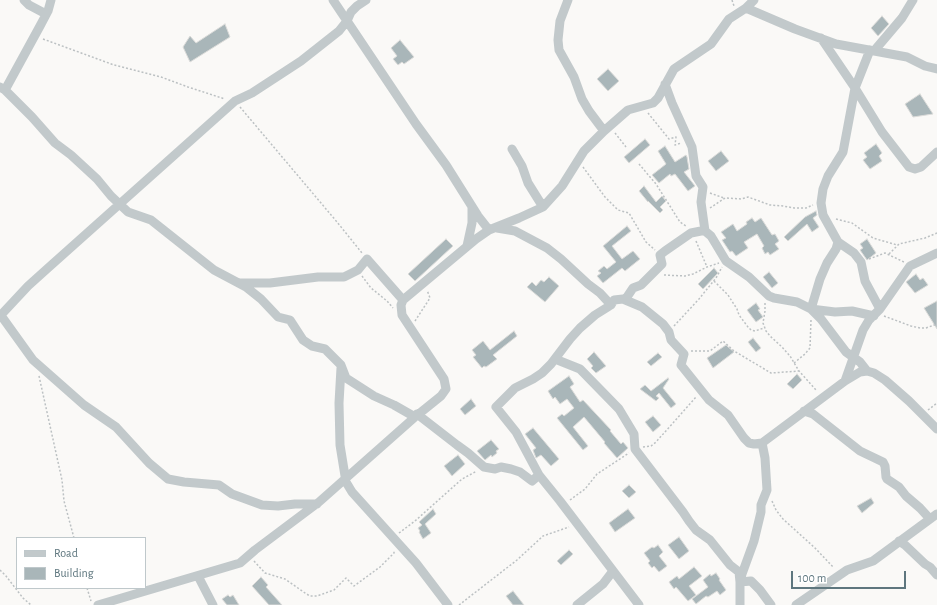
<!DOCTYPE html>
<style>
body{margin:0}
#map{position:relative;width:937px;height:605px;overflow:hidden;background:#faf9f7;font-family:"Alegreya Sans",sans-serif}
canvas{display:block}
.legend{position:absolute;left:16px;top:537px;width:130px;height:52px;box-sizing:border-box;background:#fff;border:1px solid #bfc8cb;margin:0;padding:5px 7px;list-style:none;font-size:12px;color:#5e767e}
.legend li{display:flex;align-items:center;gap:8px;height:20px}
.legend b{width:20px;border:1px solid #bfc8cb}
.scale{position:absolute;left:791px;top:571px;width:115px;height:18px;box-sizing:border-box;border:2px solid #5e767e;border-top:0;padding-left:5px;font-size:12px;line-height:14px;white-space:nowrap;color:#5e767e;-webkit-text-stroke:3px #fff;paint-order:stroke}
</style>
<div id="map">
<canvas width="937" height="605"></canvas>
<ul class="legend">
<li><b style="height:5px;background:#c2c9cb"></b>Road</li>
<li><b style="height:11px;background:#a9b6b9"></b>Building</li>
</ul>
<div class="scale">100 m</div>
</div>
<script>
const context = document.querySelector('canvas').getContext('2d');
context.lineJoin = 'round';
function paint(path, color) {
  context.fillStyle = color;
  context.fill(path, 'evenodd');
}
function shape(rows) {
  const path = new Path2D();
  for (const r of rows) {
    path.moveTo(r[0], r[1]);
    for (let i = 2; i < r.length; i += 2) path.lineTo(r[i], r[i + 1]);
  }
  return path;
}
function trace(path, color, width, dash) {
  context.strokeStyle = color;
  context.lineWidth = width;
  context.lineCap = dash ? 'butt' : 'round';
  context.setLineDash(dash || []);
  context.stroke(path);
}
const building = shape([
 [882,16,889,24,878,36,871,28,882,16],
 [225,24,230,37,190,62,183,47,190,36,196,43,225,24],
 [400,40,414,57,404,64,402,62,398,65,393,59,397,56,391,48,400,40],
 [608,69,619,81,608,91,597,79,608,69],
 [920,94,933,114,913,117,905,104,920,94],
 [645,139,650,145,629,163,624,157,645,139],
 [876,144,882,153,879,156,882,161,870,169,863,160,867,157,864,153,876,144],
 [665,146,675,162,686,155,687,157,689,169,684,172,695,186,688,191,675,174,671,176,670,174,659,183,652,175,666,164,658,151,665,146],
 [721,151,729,161,716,171,708,161,721,151],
 [644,186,656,202,662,196,666,201,660,207,663,210,660,213,648,201,648,202,639,191,644,186],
 [816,211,817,215,813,218,819,227,812,232,807,224,788,241,784,237,805,217,816,211],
 [752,218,755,222,761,218,772,235,775,234,779,241,775,244,779,249,770,255,768,252,765,254,762,248,764,246,757,234,744,242,748,248,736,256,732,251,730,252,722,240,726,238,721,232,733,224,737,231,747,224,746,222,752,218],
 [627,226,631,231,612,246,622,259,633,251,640,259,625,271,622,268,603,283,597,276,601,273,598,271,604,266,607,269,616,262,603,246,627,226],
 [446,239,453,246,415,281,408,274,446,239],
 [867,239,876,253,867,260,860,250,863,248,860,244,867,239],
 [714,268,718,273,703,289,698,284,714,268],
 [769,272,778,283,772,288,763,277,769,272],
 [916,274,920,280,923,278,928,285,915,293,906,282,916,274],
 [549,277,559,286,545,302,527,287,532,282,536,286,541,280,544,282,549,277],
 [937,301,937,329,924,308,937,301],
 [756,303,760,309,758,310,763,317,756,322,747,310,756,303],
 [514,331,517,336,493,355,497,359,486,367,484,366,482,368,473,357,476,355,472,350,483,341,490,350,514,331],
 [753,338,761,348,756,352,748,342,753,338],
 [726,345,734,352,713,368,707,358,726,345],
 [594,352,606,366,596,373,591,368,593,366,587,359,594,352],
 [658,353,662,357,651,366,647,362,658,353],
 [797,374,802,380,793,389,787,384,797,374],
 [569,376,574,384,570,387,580,402,583,400,611,430,610,431,621,444,623,442,628,448,617,458,604,443,605,442,584,417,573,427,588,446,583,450,557,418,562,414,564,416,574,408,567,399,560,404,555,397,553,399,548,391,569,376],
 [668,378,669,379,663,388,676,404,671,408,659,393,656,396,659,398,656,401,640,389,645,385,651,391,668,378],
 [471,399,476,406,465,415,460,409,471,399],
 [653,416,661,425,653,432,645,422,653,416],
 [533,428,559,459,551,466,541,455,536,458,533,450,536,448,525,434,533,428],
 [491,440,499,449,496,451,497,453,492,457,491,455,485,460,477,451,491,440],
 [458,455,465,464,452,476,444,466,458,455],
 [629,485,636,492,629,498,622,491,629,485],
 [871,498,874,503,862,513,857,506,871,498],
 [433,509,436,514,425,524,431,533,423,539,419,532,420,531,418,528,422,525,419,522,433,509],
 [628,509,635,518,615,532,609,523,628,509],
 [679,537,689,551,679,559,668,545,679,537],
 [658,545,663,552,659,556,667,566,659,572,654,566,652,568,648,563,650,561,644,553,652,547,654,548,658,545],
 [569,550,573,554,561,565,557,561,569,550],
 [694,567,702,576,689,586,696,595,688,601,676,587,674,589,669,582,677,576,679,579,694,567],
 [716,573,720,579,719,580,726,590,720,595,717,591,708,597,706,596,696,604,692,599,708,587,703,580,710,574,711,576,716,573],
 [261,577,268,585,266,587,282,605,269,605,252,586,261,577],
 [513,591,524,605,513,605,506,596,513,591],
 [228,595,230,597,233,595,239,605,227,605,222,599,228,595]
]);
paint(building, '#a9b6b9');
trace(building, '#dbdbd9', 1);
trace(shape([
 [732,0,734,6],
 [43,39,114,65,161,77,188,87,225,99],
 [240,107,337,222,362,253],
 [648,113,669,139,676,137,675,145,681,143],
 [615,133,626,147],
 [639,164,656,184,680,222,686,226],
 [583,167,605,197,618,210,629,213,646,242,655,250],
 [710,193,724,198],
 [710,208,725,198,741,199,748,197,770,205,783,206,794,208,806,208,813,205],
 [836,219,852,223,873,238,897,245],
 [696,241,707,267],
 [889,254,899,244,925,238,937,233],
 [869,259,885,253,904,262],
 [664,275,685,276,693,274,707,267,719,263],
 [362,276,371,288,387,301,393,308],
 [714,281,728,295,737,309,739,315,748,327,751,330,755,331,764,328],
 [765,303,765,311,763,323,766,331,770,336,782,347,790,356,799,371,817,391],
 [884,316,911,326,920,328,926,328,937,324],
 [415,321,430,298,427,290],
 [674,326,699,299,716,278,722,267],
 [691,351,710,351,723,341,734,351,771,373,799,371],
 [794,363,805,354,810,348,811,320],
 [39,376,62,480,64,501,74,538],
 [928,410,937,403],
 [643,447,651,446,656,442,696,397],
 [570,500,585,489,597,474,629,453],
 [772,501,776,510,783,519,815,548,834,568],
 [399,533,415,521,462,479,477,471],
 [254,561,265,573,285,579,305,593,310,596,317,596,334,590,346,578,354,586,380,567,394,553,394,550],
 [0,570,6,576,23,598,31,605],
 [87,588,91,601],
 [459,605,517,560,543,536,569,527]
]), '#bcc1c3', 1.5, [2, 2]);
trace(shape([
 [24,0,29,5,46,14],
 [333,0,416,124,446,165,478,216,489,230],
 [568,0,560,21,558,40,559,50,574,77,582,99,589,111,604,131],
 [746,8,795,29,836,44,907,57,925,66,937,69],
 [821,38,855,88,882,132,909,167,915,169,921,167,937,152],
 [870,50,855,88,843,152,828,176,823,189,821,203,823,215,838,242,854,253,861,262,865,281,880,309],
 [874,51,902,18,913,0],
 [665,84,672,103,692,147,696,176,703,187,701,202,705,231],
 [0,87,5,90,32,117,55,143,71,155,97,179,111,196,128,212,151,220,214,270,246,287,261,299,278,317,290,320,303,340,312,346,325,349,341,365,346,378,374,396,394,405,415,417],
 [5,90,40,26,48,11,51,0],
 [512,149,522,166,528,183,543,207],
 [497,228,515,231,547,248,561,259,588,284,600,293,611,305],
 [838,242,836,249,827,263,820,279,811,309,835,312,852,311,874,316],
 [467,246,472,223,472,208],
 [240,283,270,283,318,277,344,277,358,270,367,259,403,300],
 [625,300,633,288,641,285,662,264,660,255,665,251,691,233,701,231,705,231,711,236,726,261,749,277,769,296,774,298,797,302,811,309,821,319,846,352,860,362,867,371],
 [0,314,33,360,84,405,116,427,149,463,168,479,184,482,219,485,232,494,262,505,278,506,295,504,317,504],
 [0,316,28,286,48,268,235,101,252,93,301,61,339,31,347,21,351,12,357,6,366,0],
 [555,359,580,369,619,409,634,434,635,449,683,512,689,521,696,530,710,540,730,565,739,572,740,582,751,581,760,590,771,605],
 [341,368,339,403,340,445,346,482,352,492,416,563,448,605],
 [845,381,863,330,869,320,880,309,910,266,937,253],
 [804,411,813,414,860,451,883,462,885,466,886,477,887,479,899,487,906,496,920,508,930,519],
 [417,414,457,445,468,453,484,467,495,469,501,467,511,469,520,472,532,481,539,475],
 [899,541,905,545,925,564,930,567,937,575],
 [198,576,213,605],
 [98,605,240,563,255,550,319,502,415,417,441,396,446,389,444,379,402,315,401,305,403,300,476,239,489,230,519,218,543,207,562,186,584,151,604,131,628,110,653,103,658,98,674,69,711,44,729,19,746,8,754,0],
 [577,605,603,584,613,571],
 [639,605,560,501,539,475,516,432,496,407,515,388,533,379,542,373,551,364,570,339,580,328,595,315,611,305,614,300,623,299,642,307,663,324,669,332,671,340,684,354,681,365,709,400,728,415,744,438,749,443,754,444,762,443,845,381,860,372,867,371,874,373,885,380,909,401,937,429],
 [740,605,740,582,742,574,754,541,761,512,761,505,767,490,765,458,762,443],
 [796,605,847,570,873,561,937,514]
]), '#c2c9cb', 9);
</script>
